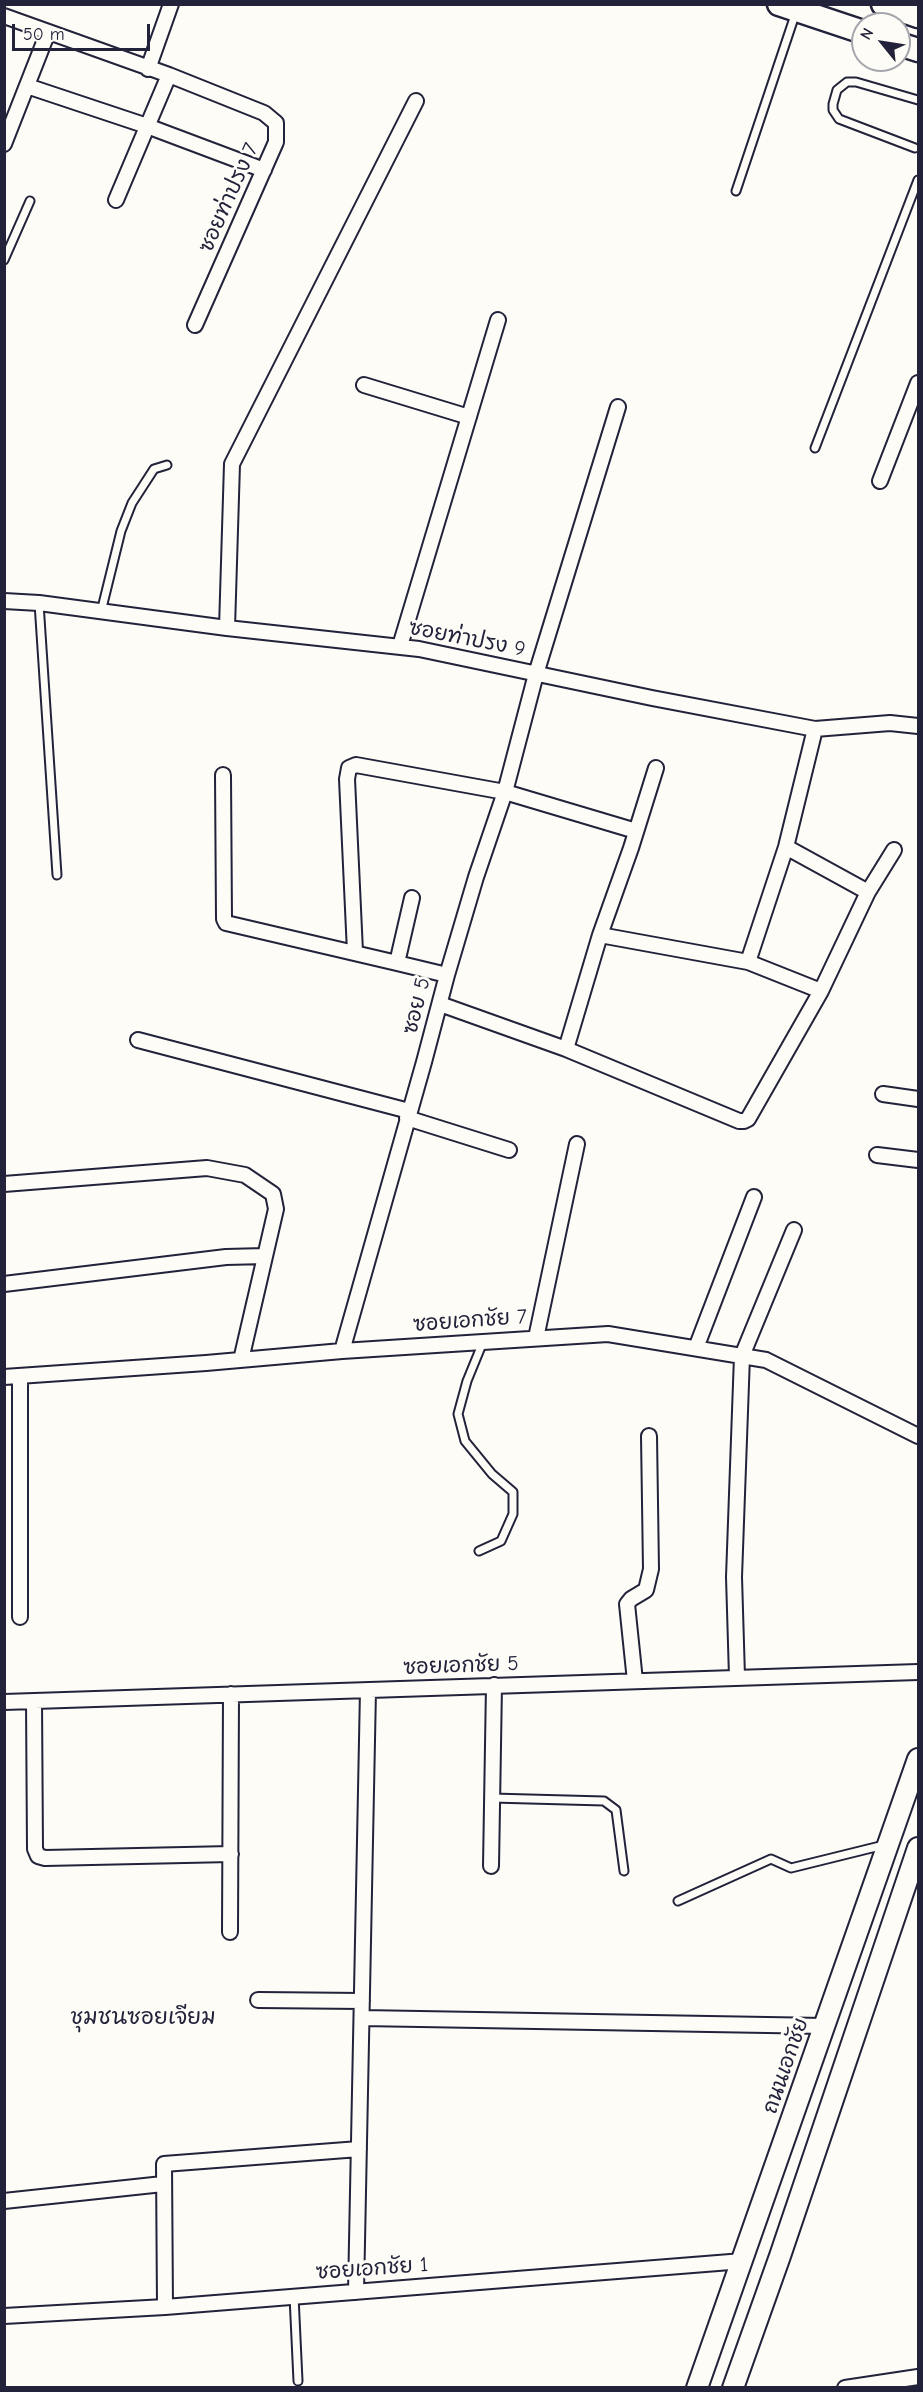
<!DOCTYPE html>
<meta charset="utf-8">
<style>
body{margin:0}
#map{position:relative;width:923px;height:2392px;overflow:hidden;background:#fdfcf7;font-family:"Comic Neue",sans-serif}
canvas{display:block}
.frame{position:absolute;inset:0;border:6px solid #22223b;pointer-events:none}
.north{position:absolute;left:851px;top:12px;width:60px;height:60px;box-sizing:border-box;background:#fdfcf7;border:2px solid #a5a5ac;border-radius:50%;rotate:300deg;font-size:16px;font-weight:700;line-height:24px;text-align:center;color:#22223b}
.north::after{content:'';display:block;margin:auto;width:21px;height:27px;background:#22223b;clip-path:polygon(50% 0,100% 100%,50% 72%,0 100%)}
.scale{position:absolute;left:12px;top:24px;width:138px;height:27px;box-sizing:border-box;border:3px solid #22223b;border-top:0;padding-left:8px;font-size:18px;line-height:21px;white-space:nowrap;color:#22223b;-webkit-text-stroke:4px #fdfcf7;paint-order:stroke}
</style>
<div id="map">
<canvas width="923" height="2392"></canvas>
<div class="frame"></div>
<div class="north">N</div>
<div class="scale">50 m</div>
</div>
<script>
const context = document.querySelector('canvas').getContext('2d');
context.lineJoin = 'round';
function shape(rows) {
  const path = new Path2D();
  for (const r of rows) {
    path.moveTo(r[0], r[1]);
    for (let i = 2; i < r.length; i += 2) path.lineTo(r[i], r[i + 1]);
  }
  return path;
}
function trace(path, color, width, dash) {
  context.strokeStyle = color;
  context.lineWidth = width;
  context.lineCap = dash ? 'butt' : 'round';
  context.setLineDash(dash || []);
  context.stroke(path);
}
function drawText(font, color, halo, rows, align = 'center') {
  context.font = font + ' "Comic Neue","Playpen Sans Thai",sans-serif';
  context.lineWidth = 6;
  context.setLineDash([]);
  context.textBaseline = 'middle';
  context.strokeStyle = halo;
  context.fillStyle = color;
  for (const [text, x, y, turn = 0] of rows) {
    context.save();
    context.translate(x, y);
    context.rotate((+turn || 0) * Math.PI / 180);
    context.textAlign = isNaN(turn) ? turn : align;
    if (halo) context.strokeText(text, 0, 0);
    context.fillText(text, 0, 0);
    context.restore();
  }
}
const lane = shape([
 [915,148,839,119,833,110,833,104,837,90,847,82,856,82,918,100],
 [736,191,796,12],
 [4,260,30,201],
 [815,448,918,180],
 [39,603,57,875],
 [101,612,121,531,132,503,154,469,167,465],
 [479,1551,501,1541,513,1514,513,1492,492,1474,465,1441,458,1414,467,1381,483,1342],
 [492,1798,604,1801,616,1810,624,1871],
 [678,1901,771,1859,791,1868,884,1845],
 [294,2296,298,2381]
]);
const street = shape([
 [4,16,169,75,264,113,276,123,276,142,195,325],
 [148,69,171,4],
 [27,86,147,126,264,170],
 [4,144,48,32],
 [116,200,169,75],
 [364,385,469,417],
 [880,481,918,383],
 [4,601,39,603,227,628,419,649,652,698,815,729,890,723,918,726],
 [227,628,232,464,416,101],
 [400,646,498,320],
 [223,775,224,919,226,923,397,963,412,898],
 [868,892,894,850],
 [600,935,748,962,821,991],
 [355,952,347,779,349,768,356,765,505,792,636,831],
 [748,962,786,847,815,729],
 [397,963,447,975],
 [440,1004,566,1049,739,1121,744,1121,748,1119,821,991,868,892,786,847],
 [138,1040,409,1111],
 [566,1049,600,935,631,848,656,768],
 [883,1094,918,1099],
 [407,1118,509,1150],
 [877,1155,918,1160],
 [4,1184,207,1168,245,1175,273,1194,276,1209,241,1360],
 [4,1284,226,1257,265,1256],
 [536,1338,577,1144],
 [696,1348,754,1197],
 [342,1351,424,1062,447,975,476,877,505,792,536,674,618,407],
 [4,1377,206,1363,342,1351,608,1334,766,1360,918,1436],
 [20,1617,20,1376],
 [737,1677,734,1577,742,1356,794,1230],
 [635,1681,627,1604,631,1599,646,1590,651,1569,649,1436],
 [34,1701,35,1849,38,1856,45,1858,231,1854],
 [4,1702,918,1672],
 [491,1866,494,1685],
 [230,1932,231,1694],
 [258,2000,362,2001],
 [362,2018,825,2026],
 [4,2201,163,2184],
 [356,2292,368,1690],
 [165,2307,164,2164,359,2149],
 [4,2316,165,2307,743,2261],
 [845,2388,918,2377]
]);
const secondary = shape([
 [697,2388,918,1759],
 [733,2388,780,2256,918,1848]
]);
const primary = shape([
 [779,4,863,32],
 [883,4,918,16],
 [899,44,918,50]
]);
trace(lane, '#22223b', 11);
trace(street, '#22223b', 18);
trace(secondary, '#22223b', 24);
trace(primary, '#22223b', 27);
trace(lane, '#fdfcf7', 7);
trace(street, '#fdfcf7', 14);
trace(secondary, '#fdfcf7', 20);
trace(primary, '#fdfcf7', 22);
drawText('21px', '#22223b', '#fdfcf7', [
 ["ซอยท่าปรง 7",229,198,-66],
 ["ซอยท่าปรง 9",467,639,11],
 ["ซอย 5",417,1006,-76],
 ["ซอยเอกชัย 7",470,1321,-4],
 ["ซอยเอกชัย 5",461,1666,-2],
 ["ถนนเอกชัย",786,2066,-71],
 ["ซอยเอกชัย 1",372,2269,-4]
]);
drawText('22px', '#22223b', '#fdfcf7', [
 ["ชุมชนซอยเจียม",143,2018]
]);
</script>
